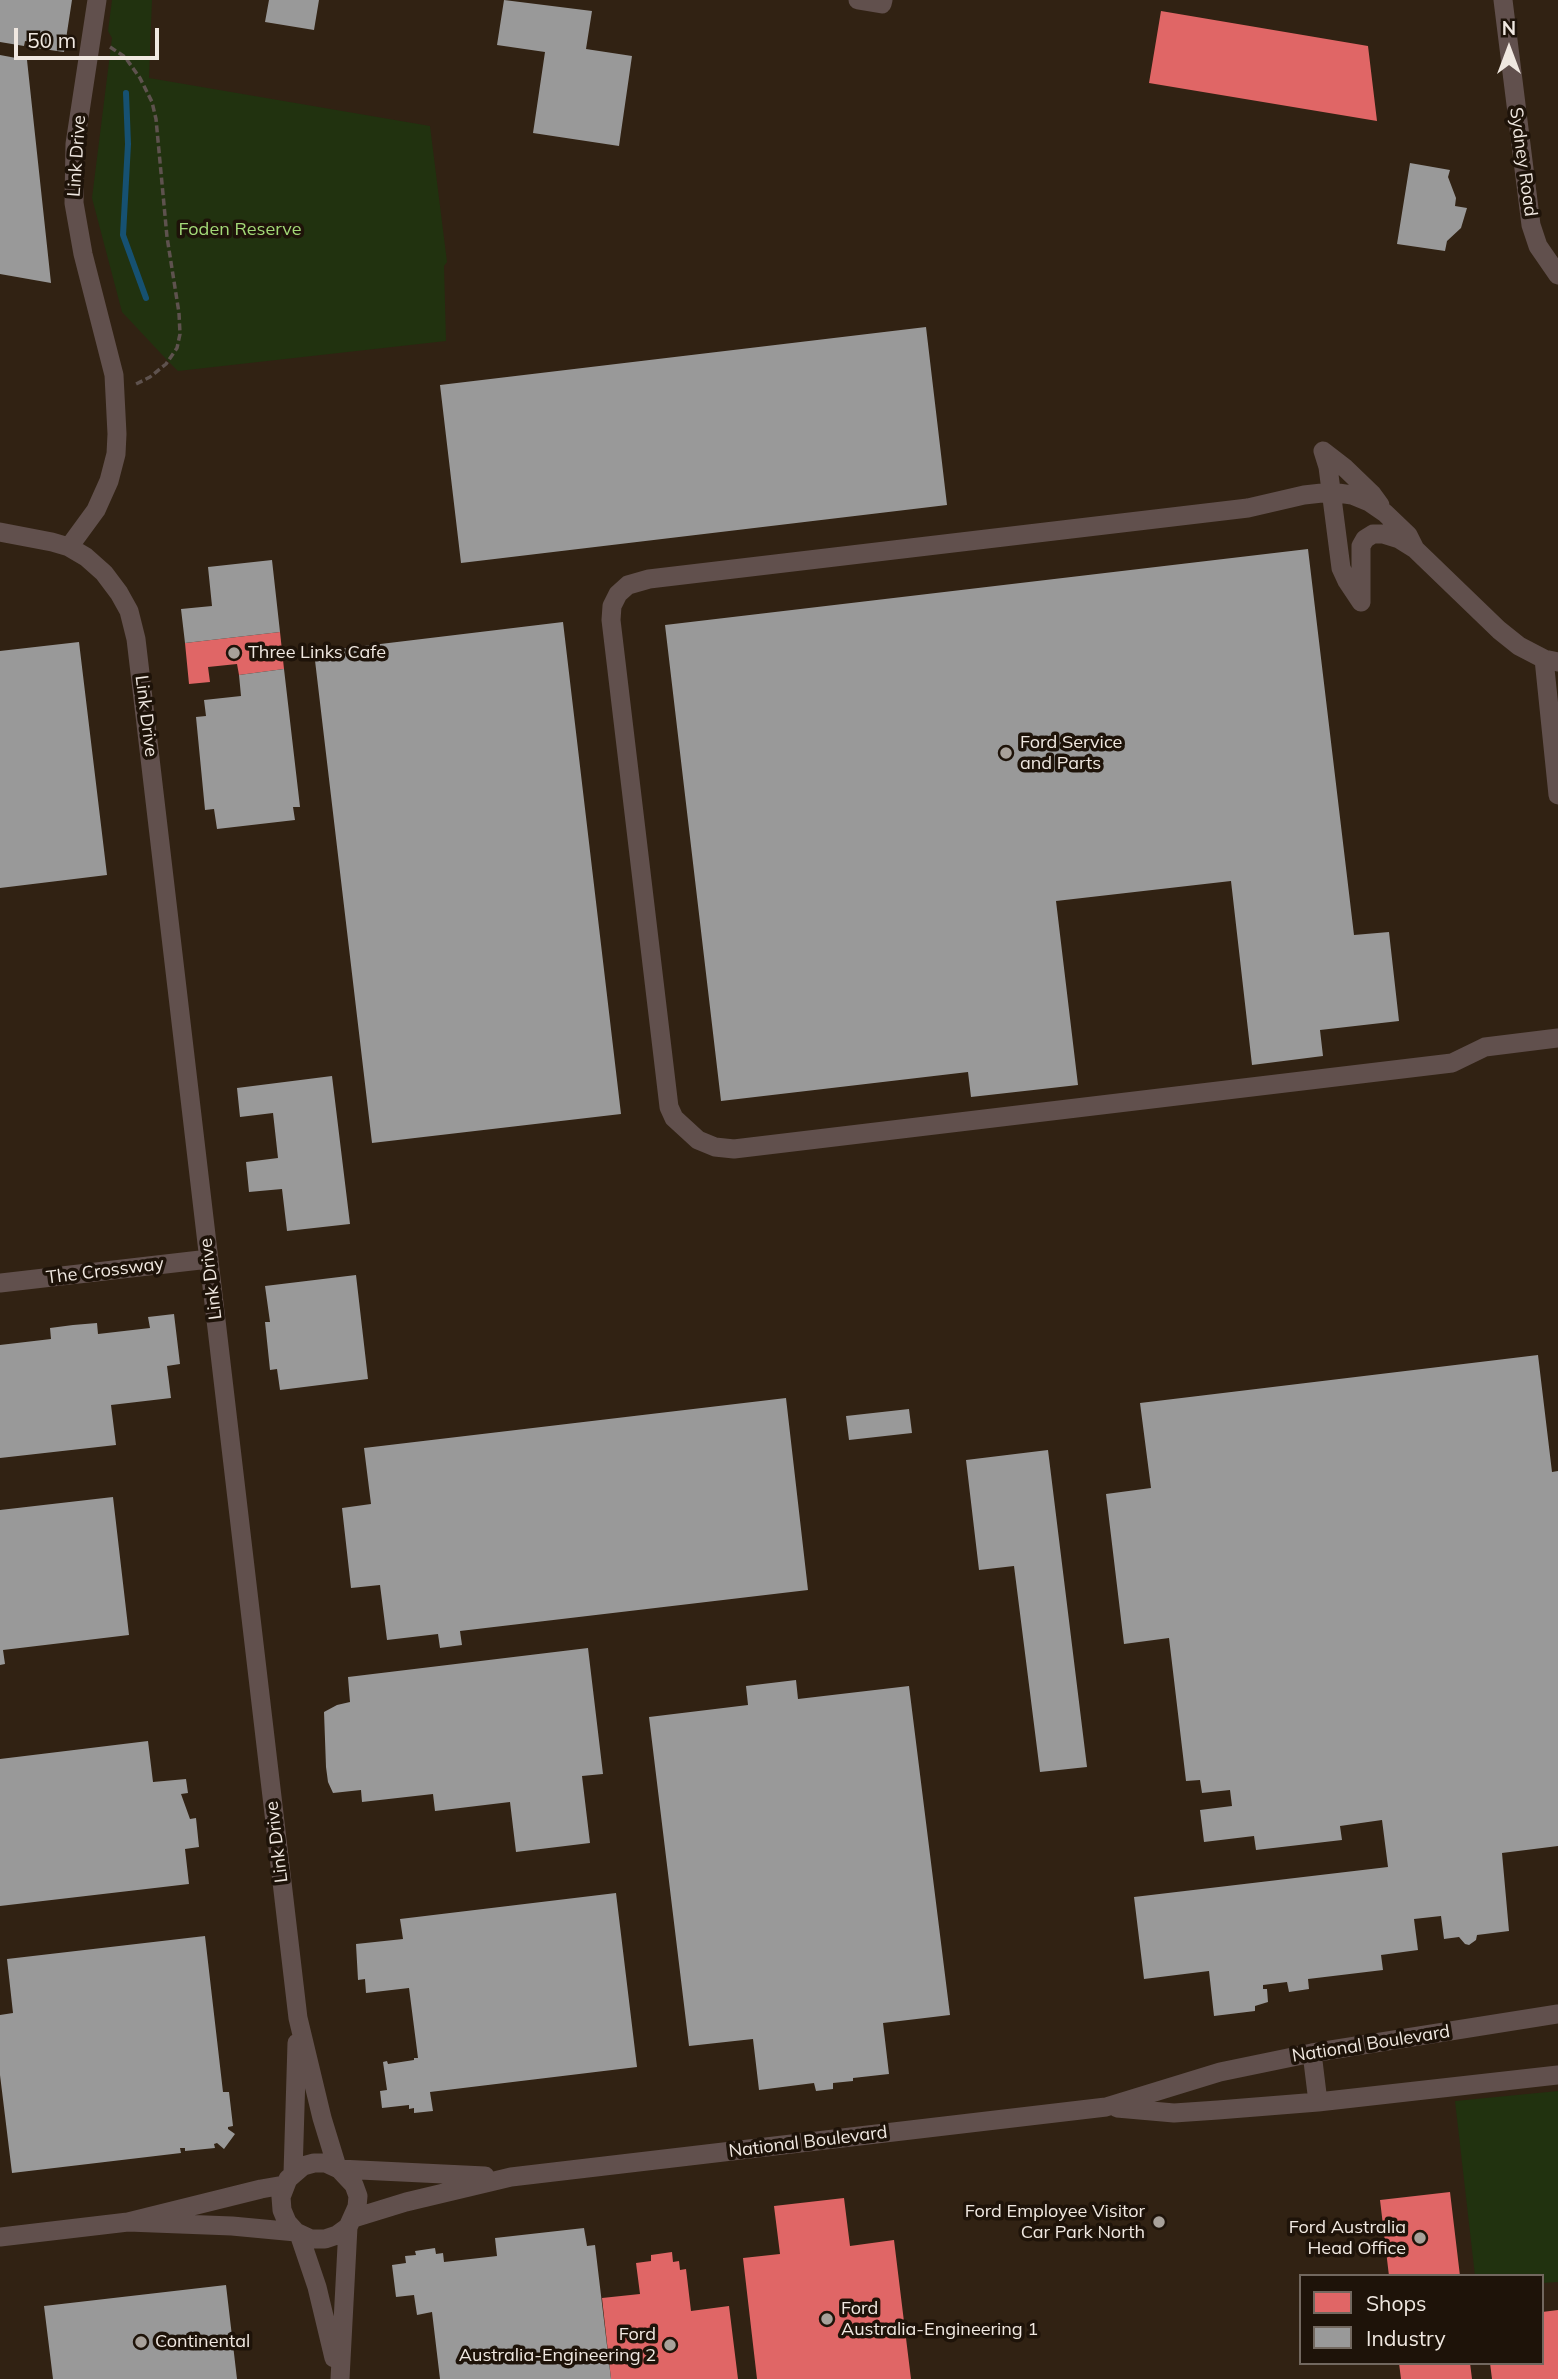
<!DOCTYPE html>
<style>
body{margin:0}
#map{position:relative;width:1558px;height:2379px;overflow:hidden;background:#221c16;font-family:Mulish,sans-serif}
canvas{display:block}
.legend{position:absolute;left:1299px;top:2274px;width:245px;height:91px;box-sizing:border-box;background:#1e1309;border:2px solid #72685f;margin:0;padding:9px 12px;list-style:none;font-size:21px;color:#f0e8e1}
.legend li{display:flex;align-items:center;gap:14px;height:35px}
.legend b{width:35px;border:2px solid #72685f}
.north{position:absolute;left:1474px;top:14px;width:70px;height:70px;-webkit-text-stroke:5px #1e1309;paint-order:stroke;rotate:0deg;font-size:19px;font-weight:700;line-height:28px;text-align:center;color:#f0e8e1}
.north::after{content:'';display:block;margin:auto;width:24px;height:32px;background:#f0e8e1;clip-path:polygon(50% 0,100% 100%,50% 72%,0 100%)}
.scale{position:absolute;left:14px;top:28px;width:145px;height:32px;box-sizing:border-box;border:4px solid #f0e8e1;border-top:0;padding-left:9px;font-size:21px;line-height:24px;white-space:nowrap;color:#f0e8e1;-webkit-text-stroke:5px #1e1309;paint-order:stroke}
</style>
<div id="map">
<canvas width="1558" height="2379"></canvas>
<ul class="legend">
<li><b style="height:19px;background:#e06666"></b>Shops</li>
<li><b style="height:19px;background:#999"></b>Industry</li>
</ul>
<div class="north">N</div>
<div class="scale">50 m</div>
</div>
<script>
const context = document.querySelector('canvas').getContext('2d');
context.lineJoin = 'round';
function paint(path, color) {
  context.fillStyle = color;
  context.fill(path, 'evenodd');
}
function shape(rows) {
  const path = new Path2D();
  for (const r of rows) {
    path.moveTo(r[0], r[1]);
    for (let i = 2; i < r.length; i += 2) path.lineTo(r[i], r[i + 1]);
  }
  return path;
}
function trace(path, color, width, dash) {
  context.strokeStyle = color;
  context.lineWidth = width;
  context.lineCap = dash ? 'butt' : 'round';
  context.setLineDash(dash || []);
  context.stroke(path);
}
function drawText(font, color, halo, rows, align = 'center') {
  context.font = font + ' Mulish,sans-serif';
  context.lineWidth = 7;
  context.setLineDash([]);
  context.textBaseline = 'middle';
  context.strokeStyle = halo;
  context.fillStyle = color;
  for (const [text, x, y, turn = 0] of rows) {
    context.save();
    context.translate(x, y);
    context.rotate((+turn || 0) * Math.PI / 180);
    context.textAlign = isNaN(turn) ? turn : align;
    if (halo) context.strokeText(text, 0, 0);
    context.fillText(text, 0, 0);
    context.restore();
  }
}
paint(shape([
 [0,0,1558,0,1558,2379,0,2379],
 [1301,2276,1542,2276,1542,2363,1301,2363]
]), '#312213');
paint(shape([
 [112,0,152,0,149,78,430,126,447,262,444,266,446,341,178,371,168,361,122,312,92,198,112,38,108,31],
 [1558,2091,1558,2282,1542,2283,1542,2276,1475,2276,1455,2101]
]), '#21320f');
paint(shape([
 [1161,11,1368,46,1377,121,1149,83],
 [280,632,284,669,239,675,237,664,208,667,210,682,189,684,185,643],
 [1450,2192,1460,2276,1389,2276,1380,2200],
 [844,2198,850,2246,894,2240,911,2379,757,2379,743,2258,780,2254,774,2206],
 [672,2252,673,2262,679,2261,680,2270,686,2269,691,2311,729,2306,738,2379,611,2379,602,2298,640,2294,636,2263,651,2261,651,2255],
 [1558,2310,1558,2379,1492,2379,1490,2363,1542,2363,1542,2312],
 [1399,2363,1470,2363,1472,2379,1401,2379]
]), '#e06666');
paint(shape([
 [0,0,72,0,64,52,36,48,37,43,25,41,24,46,0,42],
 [269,0,319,0,314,30,265,22],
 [504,0,592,11,586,49,632,56,619,146,533,133,545,52,497,45],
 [0,55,27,60,51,283,0,274],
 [1410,163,1450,170,1448,177,1456,198,1455,206,1467,208,1461,228,1447,241,1445,251,1397,244],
 [926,327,947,505,461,563,440,385],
 [1308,549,1354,935,1389,932,1399,1021,1320,1030,1323,1056,1252,1065,1231,881,1056,901,1078,1085,971,1097,968,1072,721,1101,665,625],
 [272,560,280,632,185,643,181,609,212,606,208,567],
 [563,622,621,1114,372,1143,314,652],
 [79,642,107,875,0,888,0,651],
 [284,669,300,807,293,807,295,820,217,829,214,809,205,810,196,717,206,716,204,700,241,696,239,675],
 [332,1076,350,1224,287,1231,282,1189,249,1192,246,1162,278,1158,273,1113,240,1117,237,1088],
 [356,1275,368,1379,280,1390,277,1369,270,1370,265,1322,270,1322,265,1286],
 [174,1314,180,1364,167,1366,171,1398,111,1405,116,1445,0,1458,0,1345,51,1339,50,1328,73,1325,97,1323,98,1334,150,1328,148,1317],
 [1538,1355,1552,1472,1558,1471,1558,1846,1502,1853,1509,1931,1477,1935,1476,1940,1469,1945,1465,1944,1459,1937,1444,1939,1441,1916,1414,1919,1418,1950,1381,1955,1383,1970,1308,1979,1309,1989,1289,1992,1287,1982,1263,1985,1263,1989,1267,1989,1268,2002,1255,2006,1255,2011,1214,2016,1209,1971,1144,1979,1134,1897,1388,1867,1382,1820,1340,1826,1342,1840,1256,1850,1254,1836,1204,1842,1200,1810,1232,1806,1230,1790,1202,1793,1200,1780,1186,1781,1169,1638,1124,1644,1106,1494,1151,1488,1140,1403],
 [786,1398,808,1590,460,1631,462,1645,440,1648,438,1634,387,1640,380,1585,351,1588,342,1508,371,1504,364,1448],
 [909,1409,912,1433,849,1440,846,1416],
 [1048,1450,1087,1767,1040,1772,1014,1566,979,1570,966,1460],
 [113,1497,129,1635,3,1650,5,1664,0,1665,0,1510],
 [588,1648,603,1774,582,1776,590,1843,516,1852,510,1802,435,1811,433,1794,362,1802,361,1790,333,1793,328,1782,326,1767,324,1712,337,1705,350,1702,348,1677],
 [796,1680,798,1699,909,1686,950,2015,883,2023,889,2074,853,2078,853,2081,833,2083,833,2089,816,2091,814,2083,759,2090,753,2039,689,2046,649,1717,748,1705,746,1686],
 [148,1741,153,1782,186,1779,188,1793,181,1794,190,1819,196,1818,199,1847,185,1849,189,1884,0,1906,0,1759],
 [616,1893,637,2067,430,2092,433,2111,414,2113,414,2108,409,2109,409,2105,382,2108,380,2091,387,2090,383,2062,387,2061,388,2064,414,2060,414,2058,418,2058,409,1988,366,1993,365,1979,358,1980,356,1944,403,1939,400,1919],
 [205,1936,223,2092,229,2092,233,2126,228,2127,228,2129,235,2134,224,2149,217,2143,214,2144,215,2148,185,2151,185,2148,180,2148,181,2153,12,2173,0,2075,0,2015,13,2013,7,1959],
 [584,2228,587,2246,595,2245,611,2379,440,2379,432,2312,417,2315,414,2295,396,2297,392,2265,406,2263,405,2256,416,2255,415,2251,435,2248,436,2254,443,2253,444,2262,497,2256,495,2238],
 [226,2285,237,2379,53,2379,44,2306]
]), '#999');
trace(shape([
 [126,93,128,144,123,235,146,298]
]), '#165172', 6);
trace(shape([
 [110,47,125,57,140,78,152,102,156,119,167,237,179,313,180,334,177,348,166,364,150,377,134,385]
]), '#5e524e', 3.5, [7, 3.5]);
trace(shape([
 [858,0,882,4,883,0],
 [1503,0,1531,225,1538,246,1558,275],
 [1323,451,1328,467,1341,568,1347,581,1361,602],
 [1323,451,1345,468,1372,494,1380,505],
 [0,532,52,542,69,547,86,557,104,573,119,593,129,611,136,639,298,2018,322,2118,337,2167],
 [69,547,96,510,109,481,116,454,117,434,114,375,83,254,74,203,75,144,97,0],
 [1415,549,1408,535,1385,513,1369,502,1352,495,1331,492,1304,495,1248,508,649,579,628,585,618,594,612,606,611,620,669,1107,674,1118,698,1140,715,1147,734,1149,1452,1063,1485,1047,1558,1038],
 [1361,602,1361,546,1365,539,1373,534,1383,534,1399,539,1415,549,1499,630,1519,646,1544,659,1558,662],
 [1544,659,1558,795],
 [0,1283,209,1259],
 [1312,2053,1318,2102],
 [1117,2108,1174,2113,1218,2110,1318,2102,1558,2075],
 [339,2169,485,2176],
 [293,2173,297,2043],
 [354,2218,406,2202,511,2177,1106,2107,1220,2072,1312,2053,1558,2014],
 [128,2222,232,2226,296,2232,311,2239,325,2239,337,2235,348,2227,357,2207,358,2196,354,2185,339,2169,326,2163,314,2163,303,2166,288,2179,281,2197,282,2210,287,2222,296,2232],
 [299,2234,317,2287,334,2358],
 [0,2237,128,2222,261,2189,284,2185],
 [340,2379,348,2227]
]), '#61504d', 19);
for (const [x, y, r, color] of [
 [234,653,7,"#a8a19a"],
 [1006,753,7,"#a8a19a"],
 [1159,2222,7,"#a8a19a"],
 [1420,2238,7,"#a8a19a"],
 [827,2319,7,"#a8a19a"],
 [141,2342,7,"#a8a19a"],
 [670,2345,7,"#a8a19a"]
]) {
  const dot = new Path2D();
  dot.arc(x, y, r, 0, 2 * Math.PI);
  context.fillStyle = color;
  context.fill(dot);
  trace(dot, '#1e1309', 2.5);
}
drawText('18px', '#f0e8e1', '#1e1309', [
 ["Link Drive",77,156,-86],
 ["Sydney Road",1523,162,82],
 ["Link Drive",146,716,83],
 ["The Crossway",105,1271,-7],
 ["Link Drive",211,1279,-97],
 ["Link Drive",277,1842,-97],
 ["National Boulevard",1371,2044,-9],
 ["National Boulevard",808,2142,-7]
]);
drawText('18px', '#a3d978', '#1e1309', [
 ["Foden Reserve",240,230]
]);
drawText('18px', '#f0e8e1', '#1e1309', [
 ["Three Links Cafe",248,653],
 ["Ford Service",1020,743],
 ["and Parts",1020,764],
 ["Ford Employee Visitor",1145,2212,"right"],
 ["Car Park North",1145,2233,"right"],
 ["Ford Australia",1406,2228,"right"],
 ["Head Office",1406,2249,"right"],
 ["Ford",841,2309],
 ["Australia-Engineering 1",841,2330],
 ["Ford",656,2335,"right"],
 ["Australia-Engineering 2",656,2356,"right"],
 ["Continental",155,2342]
], 'left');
</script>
